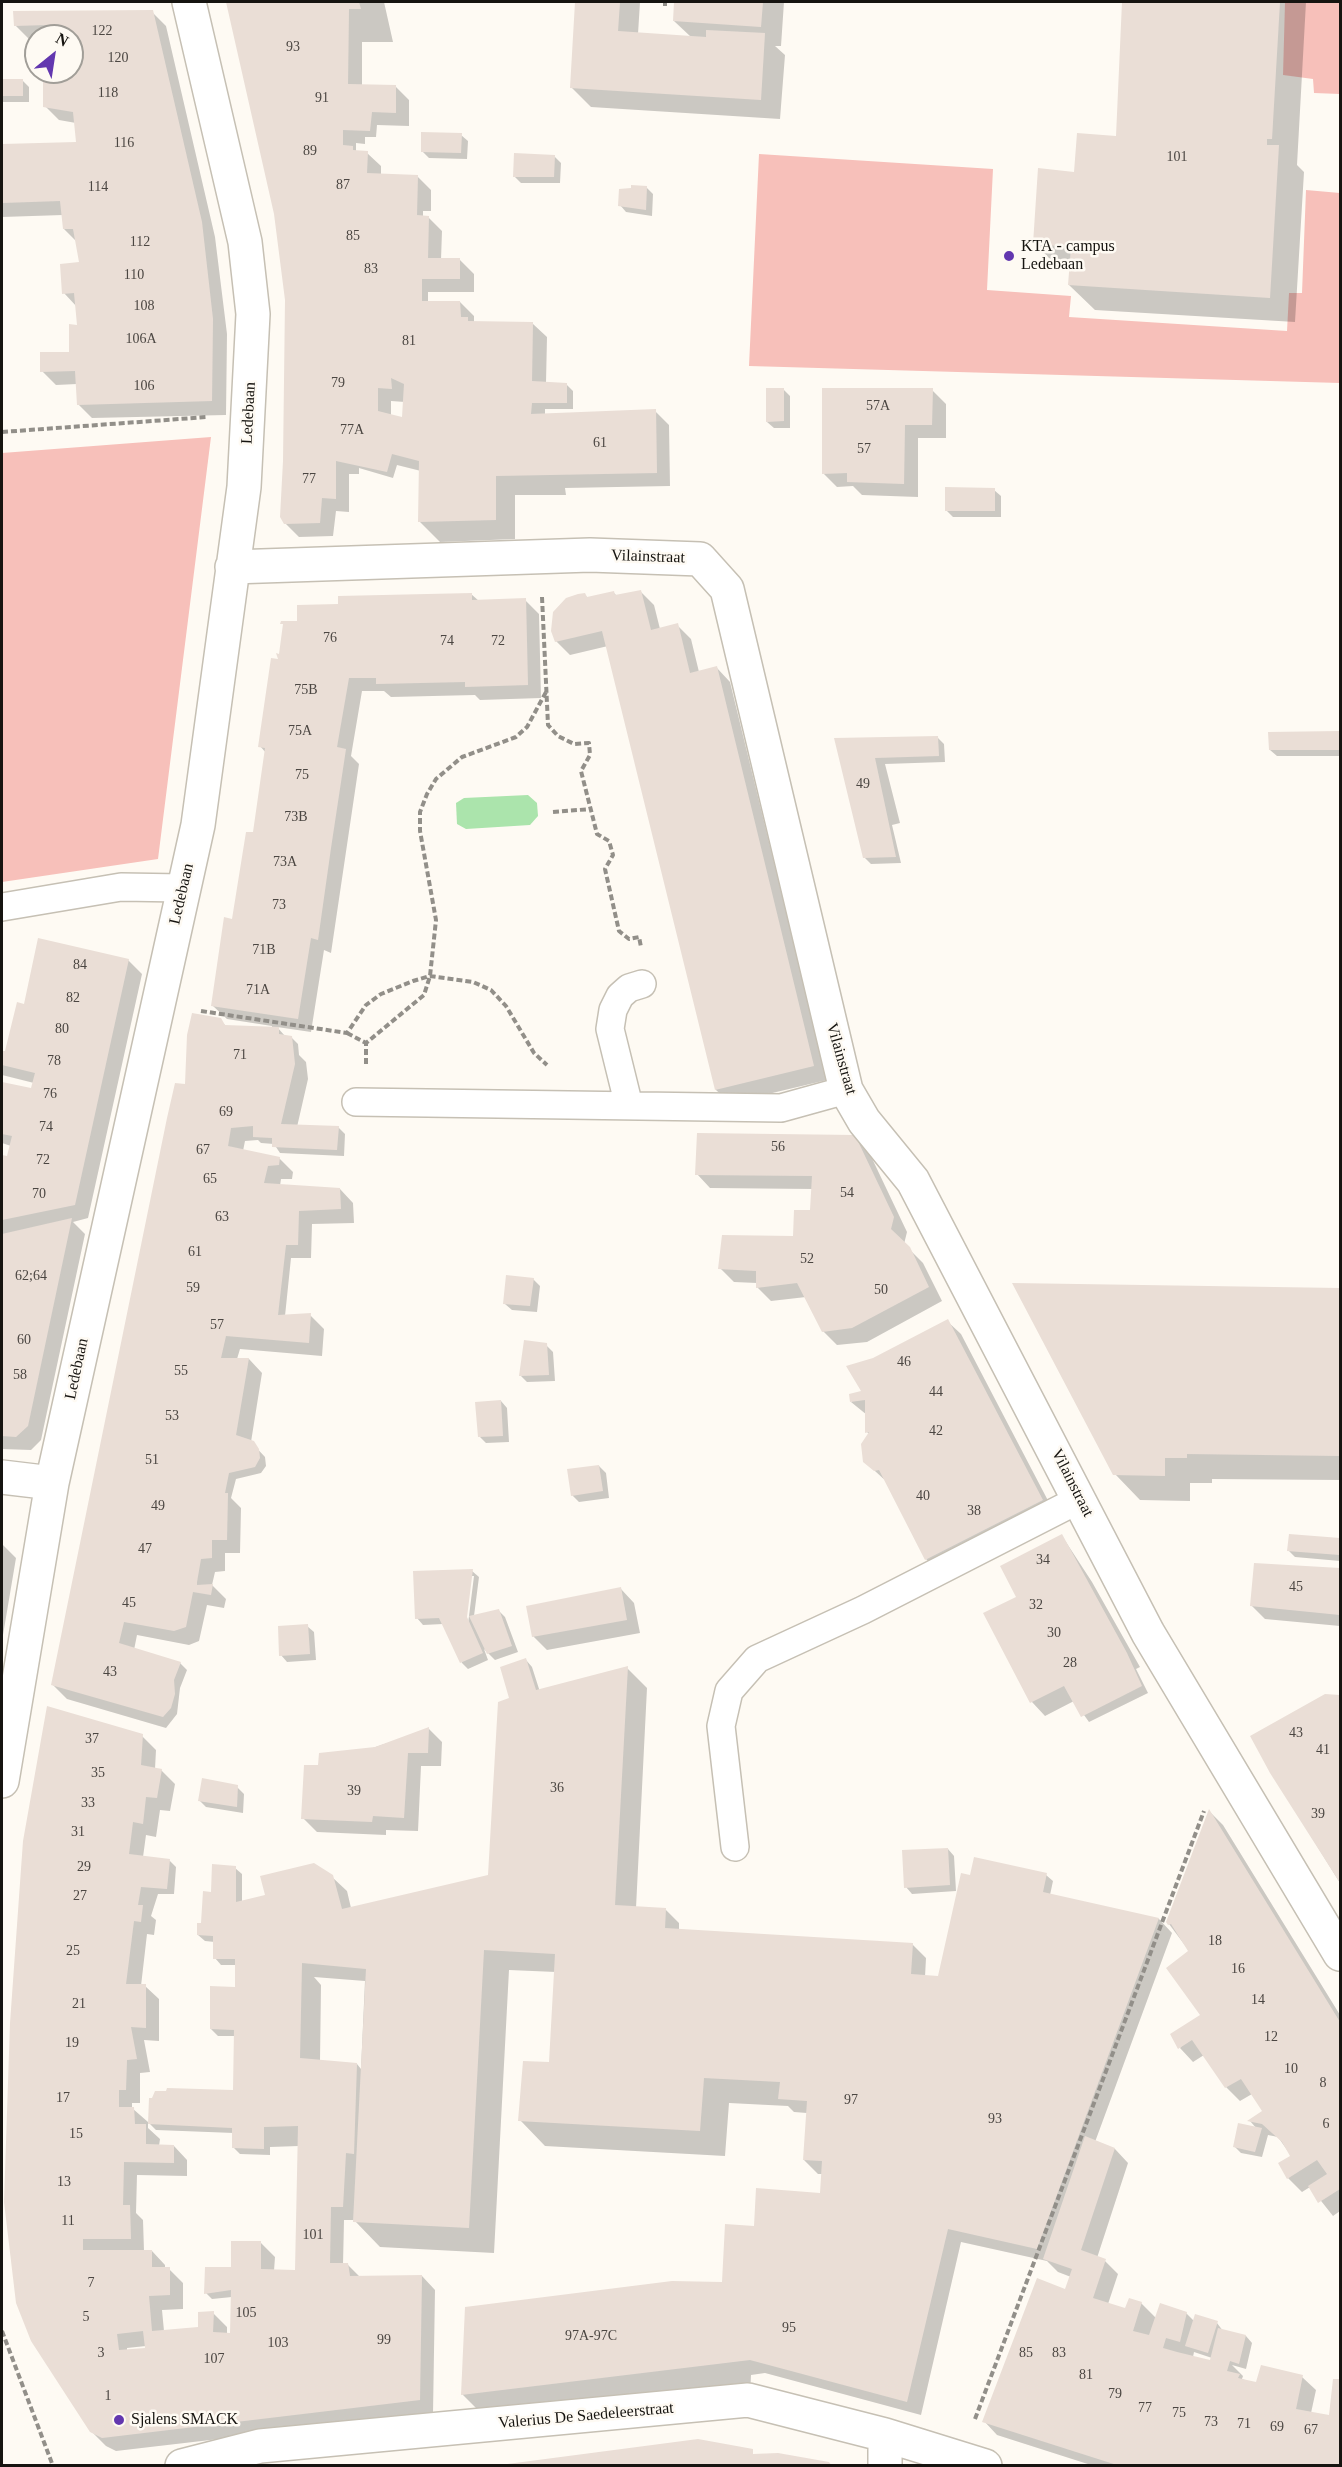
<!DOCTYPE html>
<style>
body{margin:0}
#map{position:relative;width:1342px;height:2467px;overflow:hidden;background:#fefaf3;font-family:Georgia,serif}
canvas{display:block}
.frame{position:absolute;inset:0;border:3px solid #161410;pointer-events:none}
.north{position:absolute;left:24px;top:24px;width:60px;height:60px;box-sizing:border-box;background:#fefaf3;border:2px solid #a19e98;border-radius:50%;rotate:30deg;font-size:16px;font-weight:700;line-height:24px;text-align:center;color:#161410}
.north::after{content:'';display:block;margin:auto;width:21px;height:27px;background:#6237af;clip-path:polygon(50% 0,100% 100%,50% 72%,0 100%)}
</style>
<div id="map">
<canvas width="1342" height="2467"></canvas>
<div class="frame"></div>
<div class="north">N</div>
</div>
<script>
const context = document.querySelector('canvas').getContext('2d');
context.lineJoin = 'round';
function paint(path, color) {
  context.fillStyle = color;
  context.fill(path, 'evenodd');
}
function shape(rows) {
  const path = new Path2D();
  for (const r of rows) {
    path.moveTo(r[0], r[1]);
    for (let i = 2; i < r.length; i += 2) path.lineTo(r[i], r[i + 1]);
  }
  return path;
}
function trace(path, color, width, dash) {
  context.strokeStyle = color;
  context.lineWidth = width;
  context.lineCap = dash ? 'butt' : 'round';
  context.setLineDash(dash || []);
  context.stroke(path);
}
function drawText(font, color, halo, rows, align = 'center') {
  context.font = font + ' Georgia,serif';
  context.lineWidth = 5;
  context.setLineDash([]);
  context.textBaseline = 'middle';
  context.strokeStyle = halo;
  context.fillStyle = color;
  for (const [text, x, y, turn = 0] of rows) {
    context.save();
    context.translate(x, y);
    context.rotate((+turn || 0) * Math.PI / 180);
    context.textAlign = isNaN(turn) ? turn : align;
    if (halo) context.strokeText(text, 0, 0);
    context.fillText(text, 0, 0);
    context.restore();
  }
}
paint(shape([
 [1285,2,1340,2,1340,94,1314,93,1313,79,1283,75],
 [759,154,993,169,987,290,1071,296,1069,317,1287,331,1289,293,1302,293,1306,190,1340,193,1340,383,749,366],
 [211,437,158,859,2,882,2,453]
]), '#f7c0ba');
paint(shape([
 [528,795,537,803,538,816,530,825,466,829,457,824,456,803,464,798]
]), '#abe4ac');
paint(shape([
 [228,2,384,2,393,42,362,42,362,86,396,87,409,100,409,126,377,125,376,137,365,137,365,144,356,143,356,151,367,153,381,166,381,175,417,176,431,190,431,211,423,211,423,217,428,217,442,231,441,260,460,260,474,274,474,292,428,292,428,302,460,302,474,316,474,323,533,324,547,337,546,383,566,384,573,391,573,409,545,409,545,415,655,411,669,425,670,486,565,488,566,495,515,495,515,539,440,542,420,522,421,471,397,465,393,478,359,468,359,474,349,474,349,512,336,511,333,536,299,537,285,523,287,300,275,213],
 [391,401,405,402,404,419,391,416],
 [577,2,640,2,638,34,691,37,674,21,675,2,784,2,781,46,775,46,785,55,780,119,591,107,571,87],
 [1123,2,1306,2,1297,165,1304,172,1295,322,1095,310,1069,285,1070,270,1060,269,1035,244,1076,173,1117,138],
 [152,12,166,26,215,237,227,334,226,415,92,418,78,404,77,384,56,385,42,371,71,353,78,327,77,307,64,293,81,263,77,242,64,229,63,215,2,217,2,146,77,144,76,123,59,120,45,106,45,72,72,72,72,36,36,36,36,39,29,39,15,25],
 [2,80,22,80,29,87,29,102,2,102],
 [461,135,468,141,467,159,429,158,422,151],
 [554,156,561,163,560,183,521,183,514,176],
 [646,187,653,194,652,216,626,212,620,205],
 [783,389,790,396,790,428,774,428,767,422],
 [932,390,946,404,946,438,918,438,918,497,862,495,853,486,837,487,823,473],
 [994,490,1001,496,1001,517,953,517,946,510],
 [640,591,654,605,660,629,677,625,691,639,699,672,717,668,730,682,827,1080,730,1103,716,1090,608,646,570,655,556,641,585,595,588,598,613,592,617,596],
 [471,594,479,601,525,600,539,614,541,698,480,700,475,695,391,697,384,691,362,691,351,756,359,764,331,953,324,950,311,1032,277,1027,285,1036,291,1037,298,1044,299,1055,306,1062,308,1079,297,1127,338,1127,345,1134,344,1156,280,1153,274,1144,261,1143,258,1140,245,1141,243,1151,279,1158,293,1172,292,1179,281,1179,280,1186,340,1189,353,1203,354,1223,312,1224,311,1258,291,1258,285,1316,310,1315,324,1329,322,1356,240,1349,237,1359,249,1359,262,1373,251,1442,265,1457,266,1466,261,1473,236,1479,231,1498,241,1508,240,1553,225,1553,225,1571,215,1572,212,1585,226,1599,224,1608,207,1605,199,1641,189,1645,137,1635,134,1650,180,1663,187,1670,180,1688,177,1714,166,1728,67,1699,53,1685,187,1086,220,1020,227,1027,272,1028,272,1026,227,1019,213,1006,254,834,266,753,260,746,279,661,285,621,299,623,340,605],
 [1340,733,1340,756,1277,756,1270,750,1270,734],
 [938,738,944,744,945,762,885,764,900,823,892,825,901,863,871,864,864,857,869,739],
 [128,960,142,974,88,1218,73,1222,85,1234,41,1440,31,1450,2,1449,2,1156,8,1157,11,1146,2,1143,2,1084,32,1090,34,1083,2,1075,2,1052,6,1053,25,1006],
 [854,1136,868,1150,907,1232,904,1244,923,1263,942,1301,867,1342,837,1345,823,1331,806,1297,771,1301,757,1287,757,1283,734,1282,720,1268,795,1238,812,1212,813,1189,710,1188,697,1174],
 [533,1279,540,1286,537,1312,512,1310,505,1304],
 [1014,1285,1340,1289,1340,1480,1212,1479,1212,1483,1190,1483,1190,1501,1140,1500,1115,1474],
 [947,1321,961,1334,1055,1514,940,1573,926,1559,887,1482,864,1461,869,1434,867,1432,867,1415,851,1402,863,1392,874,1360],
 [546,1345,553,1352,555,1381,527,1382,521,1376],
 [501,1401,507,1408,509,1442,486,1443,480,1437],
 [599,1466,606,1473,609,1498,579,1502,572,1495],
 [1062,1536,1092,1582,1140,1667,1136,1669,1148,1693,1089,1722,1074,1701,1045,1716,1032,1702,985,1614,1019,1597],
 [1290,1536,1340,1539,1340,1561,1295,1557,1289,1551],
 [2,1544,16,1558,2,1641],
 [1255,1565,1340,1570,1340,1626,1265,1619,1251,1605],
 [472,1571,479,1577,474,1616,498,1610,505,1617,518,1652,495,1660,484,1649,488,1660,468,1669,462,1663,443,1624,423,1625,417,1618],
 [470,1576,474,1576,468,1624,465,1624],
 [621,1589,634,1603,640,1633,547,1650,533,1636],
 [307,1626,314,1632,316,1660,287,1662,281,1655],
 [526,1660,532,1667,540,1692,627,1668,647,1688,636,1908,665,1909,679,1923,679,1930,912,1944,926,1958,925,1977,939,1977,1046,1875,1053,1881,1050,1895,1159,1919,1172,1933,1095,2142,1115,2149,1128,2163,1097,2258,1105,2261,1118,2274,1108,2304,1126,2310,1141,2303,1156,2318,1186,2313,1194,2321,1217,2323,1223,2331,1246,2336,1252,2343,1246,2369,1232,2365,1243,2376,1242,2379,1257,2384,1302,2377,1316,2390,1311,2413,1331,2417,1334,2381,1340,2381,1340,2466,1094,2466,997,2435,984,2421,1066,2291,1071,2277,1058,2272,1047,2261,961,2242,921,2415,765,2373,751,2375,750,2397,495,2427,462,2394,723,2285,758,2228,821,2195,823,2174,818,2174,804,2160,807,2113,794,2112,788,2106,729,2103,725,2156,545,2146,520,2120,551,2064,556,1972,509,1970,494,2253,380,2247,354,2220,344,2220,343,2265,348,2265,360,2277,422,2276,435,2290,433,2414,116,2451,106,2446,91,2431,33,2340,142,1736,156,1750,155,1769,161,1770,175,1784,170,1811,160,1810,156,1837,146,1835,143,1857,169,1860,176,1867,174,1894,158,1894,151,1916,156,1920,154,1935,147,1934,141,1986,145,1986,159,1999,159,2041,144,2040,150,2072,140,2073,140,2103,132,2103,132,2108,148,2122,148,2128,160,2139,159,2146,174,2146,187,2160,187,2176,137,2175,136,2213,143,2220,144,2251,152,2251,165,2265,165,2269,169,2269,183,2283,183,2309,162,2310,164,2331,199,2328,213,2313,227,2327,227,2334,232,2335,232,2297,212,2299,206,2293,230,2268,261,2243,275,2257,274,2271,297,2272,299,2146,270,2147,270,2155,240,2154,234,2148,234,2133,156,2130,150,2124,234,2091,235,2036,218,2036,211,2029,236,1988,236,1965,221,1965,215,1958,215,1942,205,1941,198,1935,212,1893,235,1868,242,1874,242,1902,332,1877,347,1891,351,1908,490,1876,512,1699],
 [314,1977,365,1981,361,2069,357,2064,320,2061,321,1985],
 [146,2346,147,2349,127,2350,127,2348],
 [1194,2352,1212,2358,1211,2362,1193,2357],
 [1326,1695,1340,1696,1340,1883,1271,1772],
 [429,1729,442,1742,441,1766,421,1766,418,1831,386,1830,386,1835,317,1832,303,1818,319,1766],
 [237,1787,244,1794,243,1813,206,1807,199,1800],
 [1210,1812,1223,1825,1340,2015,1340,2211,1333,2216,1310,2187,1302,2192,1288,2178,1292,2157,1278,2137,1268,2135,1262,2157,1241,2153,1234,2146,1257,2129,1250,2121,1264,2111,1252,2094,1240,2101,1226,2087,1204,2055,1193,2062,1180,2048,1202,2016,1190,1952,1169,1924],
 [948,1849,954,1856,956,1891,912,1894,906,1887]
]), '#0003');
paint(shape([
 [226,2,359,2,361,9,349,9,348,84,396,85,396,113,372,112,370,131,343,130,343,145,353,146,353,150,368,151,367,173,418,175,417,215,429,216,428,258,460,258,460,279,422,279,422,301,460,301,461,317,468,317,468,321,533,322,532,381,567,383,567,403,532,403,531,414,656,409,657,473,496,476,496,520,418,522,419,461,392,454,387,472,336,461,336,499,322,498,320,523,284,524,280,517,283,461,285,300,274,214],
 [391,378,404,384,402,417,378,411,378,388,392,389],
 [575,2,620,2,618,31,706,37,706,30,765,33,761,100,570,88],
 [674,2,763,2,761,27,673,21],
 [1122,2,1280,2,1272,139,1267,139,1267,145,1279,145,1270,298,1068,285,1071,247,1033,244,1038,168,1074,172,1077,133,1116,136],
 [153,10,202,222,213,319,212,401,77,405,75,371,40,372,40,352,69,352,69,324,77,325,74,293,62,294,60,264,79,262,73,229,63,229,60,201,2,203,2,144,76,142,73,112,43,107,43,72,72,72,72,36,47,36,47,25,14,26,13,11],
 [2,79,23,79,23,96,2,96],
 [421,132,462,133,461,153,421,152],
 [514,153,555,155,554,177,513,177],
 [631,185,647,186,646,210,618,206,619,189,631,188],
 [766,388,784,388,784,421,766,422],
 [822,388,933,388,932,425,905,425,904,484,847,482,847,473,822,474],
 [945,487,995,488,995,511,945,511],
 [641,590,651,630,678,623,690,673,717,666,814,1066,715,1090,602,631,555,642,551,631,553,612,566,598,578,594,585,593,587,597,614,591,615,595],
 [472,593,472,600,526,598,528,685,465,687,465,682,376,684,376,678,349,678,337,747,346,749,331,848,318,940,311,938,298,1019,211,1006,224,917,232,919,246,832,253,832,265,748,258,747,271,658,278,659,276,653,279,654,283,624,280,624,281,621,297,621,297,605,338,604,338,596],
 [1340,731,1340,750,1269,750,1268,732],
 [938,736,939,756,875,758,896,857,863,858,834,738],
 [38,938,129,959,75,1205,2,1220,2,1155,7,1156,12,1136,2,1134,2,1082,31,1088,35,1073,2,1065,2,1051,5,1051,17,1002,24,1004],
 [192,1013,221,1018,225,1025,279,1027,279,1034,292,1036,295,1064,281,1124,339,1126,337,1150,272,1147,272,1138,253,1137,253,1126,231,1128,228,1146,280,1157,279,1165,268,1166,264,1183,340,1188,341,1209,299,1211,298,1245,286,1245,278,1315,311,1313,309,1343,226,1336,221,1358,249,1358,236,1435,254,1441,259,1449,260,1458,255,1467,229,1473,225,1493,228,1493,227,1540,212,1540,212,1558,201,1559,197,1582,197,1585,213,1584,211,1595,193,1592,186,1627,174,1631,124,1622,119,1643,181,1662,174,1680,175,1694,171,1708,163,1717,51,1685,167,1118,175,1083,185,1084,187,1035],
 [697,1133,855,1135,894,1217,891,1229,910,1247,929,1287,852,1328,822,1332,797,1283,756,1288,756,1271,718,1269,722,1235,793,1236,794,1210,810,1210,812,1176,695,1175],
 [72,1218,28,1426,16,1437,2,1436,2,1234],
 [506,1275,534,1278,530,1306,503,1304],
 [1012,1283,1340,1288,1340,1456,1187,1454,1187,1458,1165,1458,1165,1476,1113,1475],
 [948,1319,1043,1500,925,1560,879,1470,874,1471,863,1462,861,1444,869,1432,865,1433,865,1400,850,1402,849,1394,861,1391,846,1366,873,1358],
 [524,1340,547,1343,549,1375,519,1376],
 [501,1400,503,1436,478,1437,475,1402],
 [599,1465,603,1491,571,1496,567,1469],
 [1062,1534,1127,1653,1142,1686,1081,1717,1064,1686,1030,1703,983,1613,1016,1597,1000,1566],
 [1289,1534,1340,1538,1340,1555,1287,1551],
 [1254,1563,1340,1568,1340,1615,1250,1606],
 [473,1569,467,1617,483,1653,460,1663,439,1618,415,1619,413,1571],
 [621,1587,627,1620,532,1637,526,1606],
 [499,1609,512,1646,487,1654,469,1616],
 [308,1624,310,1654,279,1656,278,1626],
 [526,1658,536,1690,628,1666,615,1905,666,1908,665,1928,913,1943,911,1974,938,1976,961,1873,970,1875,974,1857,1047,1873,1043,1892,1159,1918,1037,2249,948,2229,907,2402,750,2360,461,2395,465,2307,672,2281,722,2282,725,2224,754,2226,756,2188,820,2193,822,2161,803,2160,807,2101,778,2099,780,2082,704,2078,700,2131,518,2121,523,2061,549,2062,555,1954,484,1950,469,2228,353,2222,366,1969,302,1963,300,2058,357,2063,354,2154,346,2153,343,2207,331,2207,330,2263,348,2263,350,2276,422,2275,420,2400,102,2438,90,2432,31,2341,16,2303,4,2202,10,2023,23,1841,47,1706,143,1734,141,1765,162,1769,157,1798,146,1797,143,1824,133,1822,129,1854,170,1859,167,1889,141,1887,138,1905,143,1905,141,1922,134,1921,126,1984,146,1984,146,2028,131,2027,137,2059,127,2060,126,2090,119,2090,119,2107,134,2107,135,2124,146,2124,146,2144,174,2145,174,2163,124,2162,123,2205,130,2205,131,2239,83,2239,83,2250,152,2250,152,2267,170,2267,170,2295,149,2296,152,2331,198,2327,198,2312,214,2311,213,2332,230,2333,231,2290,204,2294,205,2267,231,2267,231,2241,261,2241,261,2269,295,2270,298,2126,264,2127,264,2149,232,2148,232,2128,148,2124,149,2098,152,2098,155,2091,166,2091,167,2088,233,2090,234,2030,210,2029,210,1986,235,1987,235,1959,213,1959,213,1936,197,1935,197,1923,201,1923,203,1891,211,1892,212,1864,236,1866,236,1902,265,1895,260,1876,314,1863,333,1875,342,1909,488,1875,498,1702,509,1698,500,1667],
 [143,2331,145,2348,119,2350,117,2334],
 [1325,1694,1340,1695,1340,1883,1270,1773,1250,1736],
 [429,1727,428,1753,408,1753,404,1818,373,1816,372,1822,301,1819,304,1765,318,1765,319,1753,375,1747],
 [202,1778,238,1785,237,1807,198,1801],
 [1209,1809,1340,2022,1340,2189,1318,2203,1308,2186,1327,2174,1317,2160,1287,2179,1278,2163,1290,2156,1282,2142,1262,2124,1247,2121,1262,2111,1241,2079,1225,2088,1192,2040,1178,2049,1170,2034,1200,2015,1166,1968,1188,1951,1171,1924,1168,1925,1166,1922],
 [948,1848,950,1885,904,1888,902,1850],
 [1238,2123,1262,2128,1255,2152,1233,2147],
 [1085,2136,1115,2148,1081,2250,1106,2259,1093,2298,1125,2308,1129,2298,1142,2302,1133,2331,1149,2335,1160,2303,1187,2312,1180,2342,1166,2338,1163,2348,1177,2352,1210,2360,1218,2328,1246,2335,1239,2364,1230,2361,1227,2371,1240,2374,1238,2378,1256,2382,1261,2365,1303,2375,1296,2409,1329,2415,1333,2379,1340,2379,1340,2466,1120,2466,982,2422,1037,2278,1065,2289,1072,2269,1043,2259],
 [1195,2314,1218,2321,1208,2353,1185,2346],
 [698,2439,753,2449,753,2454,778,2453,829,2462,832,2466,492,2466]
]), '#eaded6');
const service = shape([
 [2,907,121,887,183,888],
 [356,1102,781,1108,846,1090],
 [629,1106,610,1029,613,1010,620,996,629,988,642,984],
 [735,1847,721,1726,729,1691,757,1659,863,1610,1080,1499]
]);
const minor = shape([
 [232,567,590,555,700,559,727,589,846,1090,864,1121,913,1181,1148,1633,1340,1954],
 [2,1477,52,1483],
 [2,1781,52,1483,198,825,244,487,253,314,245,242,189,2],
 [182,2466,260,2446,748,2400,885,2435,985,2466],
 [885,2466,885,2435]
]);
trace(service, '#c6c0b4', 30);
trace(minor, '#c6c0b4', 36);
trace(shape([
 [665,6,665,2],
 [2,432,207,417],
 [542,597,548,725,558,736,574,744,589,743,590,755,581,771,597,834,609,841,613,855,605,869,619,931,629,939,639,937,641,947],
 [553,812,591,809],
 [201,1011,347,1033,366,1005,381,994,413,981,430,976,473,982,491,990,506,1006,534,1053,547,1065],
 [347,1033,366,1043],
 [366,1064,366,1043,424,995,430,976,436,920,420,831,420,812,427,794,436,779,462,757,516,737,527,727,546,692],
 [2,2331,53,2466],
 [975,2419,1204,1811]
]), '#928f89', 4, [6, 3]);
trace(service, '#fff', 27);
trace(minor, '#fff', 33);
for (const [x, y, r, color] of [
 [1009,256,6,"#6237af"],
 [119,2420,6,"#6237af"]
]) {
  const dot = new Path2D();
  dot.arc(x, y, r, 0, 2 * Math.PI);
  context.fillStyle = color;
  context.fill(dot);
  trace(dot, '#fefaf3', 2);
}
drawText('14px', '#4b4642', null, [
 ["122",102,31],
 ["93",293,47],
 ["120",118,58],
 ["118",108,93],
 ["91",322,98],
 ["116",124,143],
 ["89",310,151],
 ["101",1177,157],
 ["87",343,185],
 ["114",98,187],
 ["85",353,236],
 ["112",140,242],
 ["83",371,269],
 ["110",134,275],
 ["108",144,306],
 ["106A",141,339],
 ["81",409,341],
 ["79",338,383],
 ["106",144,386],
 ["57A",878,406],
 ["77A",352,430],
 ["61",600,443],
 ["57",864,449],
 ["77",309,479],
 ["76",330,638],
 ["74",447,641],
 ["72",498,641],
 ["75B",306,690],
 ["75A",300,731],
 ["75",302,775],
 ["49",863,784],
 ["73B",296,817],
 ["73A",285,862],
 ["73",279,905],
 ["71B",264,950],
 ["84",80,965],
 ["71A",258,990],
 ["82",73,998],
 ["80",62,1029],
 ["71",240,1055],
 ["78",54,1061],
 ["76",50,1094],
 ["69",226,1112],
 ["74",46,1127],
 ["56",778,1147],
 ["67",203,1150],
 ["72",43,1160],
 ["65",210,1179],
 ["54",847,1193],
 ["70",39,1194],
 ["63",222,1217],
 ["61",195,1252],
 ["52",807,1259],
 ["62;64",31,1276],
 ["59",193,1288],
 ["50",881,1290],
 ["57",217,1325],
 ["60",24,1340],
 ["46",904,1362],
 ["55",181,1371],
 ["58",20,1375],
 ["44",936,1392],
 ["53",172,1416],
 ["42",936,1431],
 ["51",152,1460],
 ["40",923,1496],
 ["49",158,1506],
 ["38",974,1511],
 ["47",145,1549],
 ["34",1043,1560],
 ["45",1296,1587],
 ["45",129,1603],
 ["32",1036,1605],
 ["30",1054,1633],
 ["28",1070,1663],
 ["43",110,1672],
 ["43",1296,1733],
 ["37",92,1739],
 ["41",1323,1750],
 ["35",98,1773],
 ["36",557,1788],
 ["39",354,1791],
 ["33",88,1803],
 ["39",1318,1814],
 ["31",78,1832],
 ["29",84,1867],
 ["27",80,1896],
 ["18",1215,1941],
 ["25",73,1951],
 ["16",1238,1969],
 ["14",1258,2000],
 ["21",79,2004],
 ["12",1271,2037],
 ["19",72,2043],
 ["10",1291,2069],
 ["8",1323,2083],
 ["17",63,2098],
 ["97",851,2100],
 ["93",995,2119],
 ["6",1326,2124],
 ["15",76,2134],
 ["13",64,2182],
 ["11",68,2221],
 ["101",313,2235],
 ["7",91,2283],
 ["105",246,2313],
 ["5",86,2317],
 ["95",789,2328],
 ["97A-97C",591,2336],
 ["99",384,2340],
 ["103",278,2343],
 ["3",101,2353],
 ["85",1026,2353],
 ["83",1059,2353],
 ["107",214,2359],
 ["81",1086,2375],
 ["79",1115,2394],
 ["1",108,2396],
 ["77",1145,2408],
 ["75",1179,2413],
 ["73",1211,2422],
 ["71",1244,2424],
 ["69",1277,2427],
 ["67",1311,2430]
]);
drawText('16px', '#161410', '#fefaf3', [
 ["KTA - campus",1021,247],
 ["Ledebaan",1021,265],
 ["Sjalens SMACK",131,2420]
], 'left');
drawText('16px', '#161410', '#fefaf3', [
 ["Ledebaan",249,413,-87],
 ["Vilainstraat",648,557,2],
 ["Ledebaan",182,894,-77],
 ["Vilainstraat",841,1059,74],
 ["Ledebaan",77,1369,-78],
 ["Vilainstraat",1072,1483,63],
 ["Valerius De Saedeleerstraat",586,2416,-5]
]);
</script>
